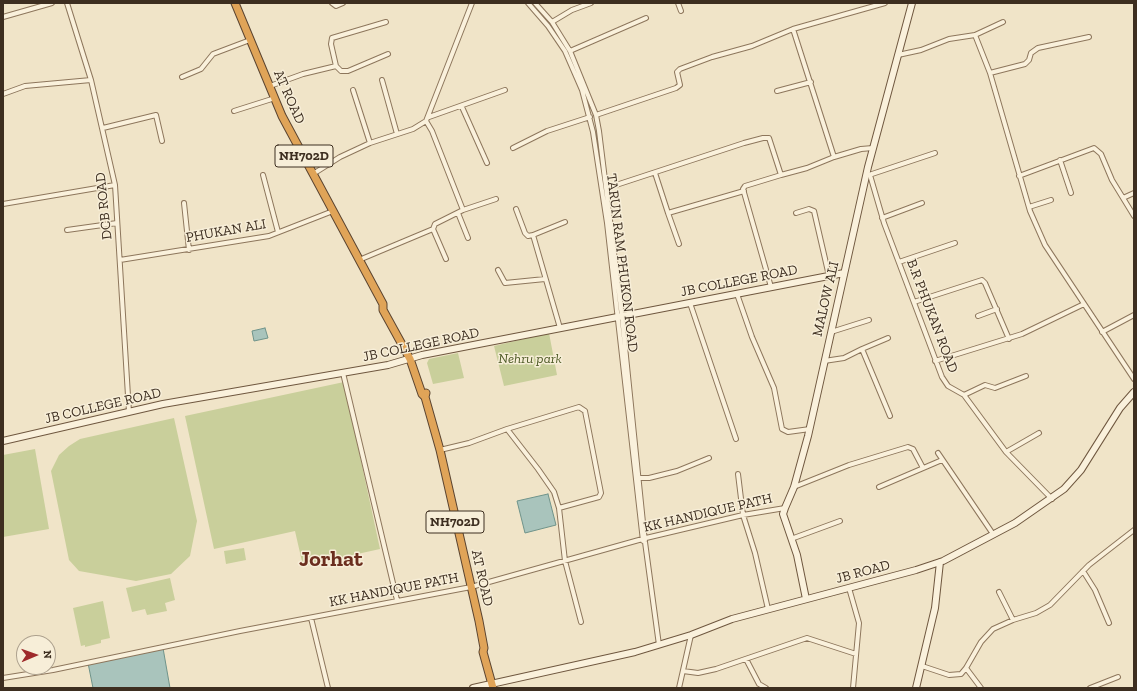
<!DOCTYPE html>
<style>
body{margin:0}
#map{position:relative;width:1137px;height:691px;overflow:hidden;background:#f0e4c8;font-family:"Zilla Slab",serif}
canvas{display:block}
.frame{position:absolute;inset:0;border:4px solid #3d2e20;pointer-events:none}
.north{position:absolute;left:16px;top:635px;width:40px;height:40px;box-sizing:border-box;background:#f7eed8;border:1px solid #ada18e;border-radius:50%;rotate:88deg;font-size:11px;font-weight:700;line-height:16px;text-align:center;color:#3d2e20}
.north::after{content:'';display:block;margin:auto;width:14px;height:18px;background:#9e2a2b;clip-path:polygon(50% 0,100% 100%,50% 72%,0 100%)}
</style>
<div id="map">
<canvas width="1137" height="691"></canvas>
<div class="frame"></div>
<div class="north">N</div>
</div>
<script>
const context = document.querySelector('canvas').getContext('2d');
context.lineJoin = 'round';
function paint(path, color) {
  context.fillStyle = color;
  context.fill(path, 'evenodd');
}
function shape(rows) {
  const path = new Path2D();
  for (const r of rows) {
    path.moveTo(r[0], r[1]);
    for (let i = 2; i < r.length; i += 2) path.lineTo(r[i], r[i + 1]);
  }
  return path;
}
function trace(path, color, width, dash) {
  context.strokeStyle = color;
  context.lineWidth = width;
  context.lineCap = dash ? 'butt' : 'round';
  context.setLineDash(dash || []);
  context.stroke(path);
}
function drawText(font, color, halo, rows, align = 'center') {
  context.font = font + ' "Zilla Slab",serif';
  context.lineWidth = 3;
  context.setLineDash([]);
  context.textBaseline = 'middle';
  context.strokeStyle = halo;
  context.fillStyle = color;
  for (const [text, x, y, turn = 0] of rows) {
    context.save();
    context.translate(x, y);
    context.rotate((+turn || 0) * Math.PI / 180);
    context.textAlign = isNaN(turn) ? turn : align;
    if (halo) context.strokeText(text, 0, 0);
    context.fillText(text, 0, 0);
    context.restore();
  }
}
paint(shape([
 [549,333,557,375,504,386,494,346],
 [458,353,464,378,433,384,427,363,429,359],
 [344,382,380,549,303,566,295,531,214,549,185,416],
 [174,418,197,521,190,556,171,574,136,581,79,571,69,560,51,471,59,455,69,446,80,439],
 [35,449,49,529,3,537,3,455],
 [244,548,246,560,226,564,224,551],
 [170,578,175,600,165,603,167,611,147,615,145,609,132,612,126,588],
 [103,601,110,638,101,640,101,643,85,647,85,645,81,646,73,608]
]), '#c9cf9b');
const water = shape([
 [265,328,268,338,254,341,252,331,265,328],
 [548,494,556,525,525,533,517,501,548,494],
 [163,648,170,688,93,688,88,663,163,648]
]);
paint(water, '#a9c4bc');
trace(water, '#6f938a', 1);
const street = shape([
 [67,3,91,80,115,185,129,412],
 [332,3,336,6,343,3],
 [528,3,548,26,565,51,582,90,593,132,607,223,643,541],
 [535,3,552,22,570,51,596,115,599,131,622,317,645,542,659,645],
 [678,3,681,11],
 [3,17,52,3],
 [552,22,572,10,591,3],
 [793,29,834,157,861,149,873,148],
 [975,35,1003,22],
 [570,51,646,18],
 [898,55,921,50,949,39,975,35,990,73,1030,211,1045,245,1134,379],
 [336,66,331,44,332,38,386,22],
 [990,73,1025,64,1029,60,1031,53,1038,48,1089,37],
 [182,77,201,69,213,54,250,40],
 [382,80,397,134],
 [270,86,303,74,336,66,341,71,348,71,388,54],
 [353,90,370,143],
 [777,91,811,82],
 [3,94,25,86,91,80],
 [462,107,487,163],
 [234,111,275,98],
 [596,115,676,88,680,85,677,72,680,69,712,57,752,46,793,29,885,3],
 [429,117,505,90],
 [426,121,432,131,463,210],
 [103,128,156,115,162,141],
 [513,148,547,131,590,117],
 [1060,160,1071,193],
 [655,173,668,213,744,191],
 [313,174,340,157,370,143,413,129,426,121,472,3],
 [263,175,278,232],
 [781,175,807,168,834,157],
 [869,175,935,153],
 [870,175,884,223,942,377,948,386,964,395,1006,452,1052,499],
 [1019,176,1094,148,1101,154,1112,180,1123,198,1134,193],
 [607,188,744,143,763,138,769,138,781,175,745,186,743,189,771,287],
 [1123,198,1134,216],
 [184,203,189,250],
 [3,204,115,185],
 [1029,207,1051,200],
 [516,209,525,233,528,236,533,235,565,222],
 [458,213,468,238],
 [668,213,679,244],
 [796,213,809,209,814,211,829,276],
 [882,218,922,203],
 [67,230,117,223],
 [533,235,560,328],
 [446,259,433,229,435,224,463,210,496,199],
 [120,260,269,236,333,211],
 [359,260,433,229],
 [899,262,955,243],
 [498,270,505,283,545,279],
 [737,294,752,337,774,388,782,429,788,432,810,429],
 [914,302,982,280,985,283,1009,339],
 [690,303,736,439],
 [978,316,997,309],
 [831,332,869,320],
 [1102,332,1134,315],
 [862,349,888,338],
 [824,361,844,358,862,349,890,416],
 [935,361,1022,334,1084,304],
 [343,373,397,600],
 [964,395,985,385,995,388,1026,376],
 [507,429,579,407,585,411,601,493,599,497,559,508],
 [440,450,469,443,507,429,538,469,554,492,559,508,565,561,581,622],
 [1006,452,1039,433],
 [938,453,993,534],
 [738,474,743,515,755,553,768,609],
 [640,478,649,478,677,471,709,458],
 [794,487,849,465,908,447,913,449,923,468],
 [879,487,942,460],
 [791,539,840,521],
 [1083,571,1095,590,1109,623],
 [849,588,859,623,853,688],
 [999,592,1013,620],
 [311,618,328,688],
 [746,659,759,684,766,688],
 [922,666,949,675,961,674,966,668,981,642,993,629,1013,620,1036,613,1050,605,1089,565,1134,530],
 [966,668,981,688],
 [683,671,698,673,716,669,807,638,856,654],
 [3,678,53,670,240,631,471,587,646,538,743,515,785,508],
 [679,688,691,635],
 [1090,688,1118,677]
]);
const secondary = shape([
 [3,441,163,404,388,365,422,355,844,273],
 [806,599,797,555,783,514,785,508,794,487,808,436,868,167,912,3],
 [473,688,635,652,691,635,732,619,916,570,943,561,1015,523,1064,489,1081,470,1120,408,1134,392],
 [916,688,935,608,940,562]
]);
const highway = shape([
 [235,3,282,116,383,304,383,310,410,359,422,394,425,397],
 [426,393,425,397,440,450,479,621,484,648,483,652,493,688]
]);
trace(street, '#8d765c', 6);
trace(secondary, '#6f573f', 8);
trace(highway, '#5b4430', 9);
trace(street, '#faf1dc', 4);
trace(secondary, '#faf1dc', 6);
trace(highway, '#e0a458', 7);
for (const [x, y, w] of [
 [304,156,58],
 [455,522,58]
]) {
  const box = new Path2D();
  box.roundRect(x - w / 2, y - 11, w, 22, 3);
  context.fillStyle = '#f7eed8';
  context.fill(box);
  trace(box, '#3d2e20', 1);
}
drawText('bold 13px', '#3d2e20', null, [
 ["NH702D",304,156],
 ["NH702D",455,522]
]);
drawText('14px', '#3d2e20', '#f7eed8', [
 ["AT ROAD",289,97,66],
 ["DCB ROAD",104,206,-96],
 ["PHUKAN ALI",226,231,-10],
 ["TARUN RAM PHUKON ROAD",622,263,83],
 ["JB COLLEGE ROAD",739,281,-11],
 ["MALOW ALI",826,299,-77],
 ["B.R PHUKAN ROAD",932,316,69],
 ["JB COLLEGE ROAD",421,345,-12],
 ["JB COLLEGE ROAD",103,406,-13],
 ["KK HANDIQUE PATH",708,513,-13],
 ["JB ROAD",863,572,-15],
 ["AT ROAD",482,578,77],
 ["KK HANDIQUE PATH",394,590,-11]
]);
drawText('italic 14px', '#4d5a26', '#f7eed8', [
 ["Nehru park",530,359]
]);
drawText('bold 22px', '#6b2e1e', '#f7eed8', [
 ["Jorhat",331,560]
]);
</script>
